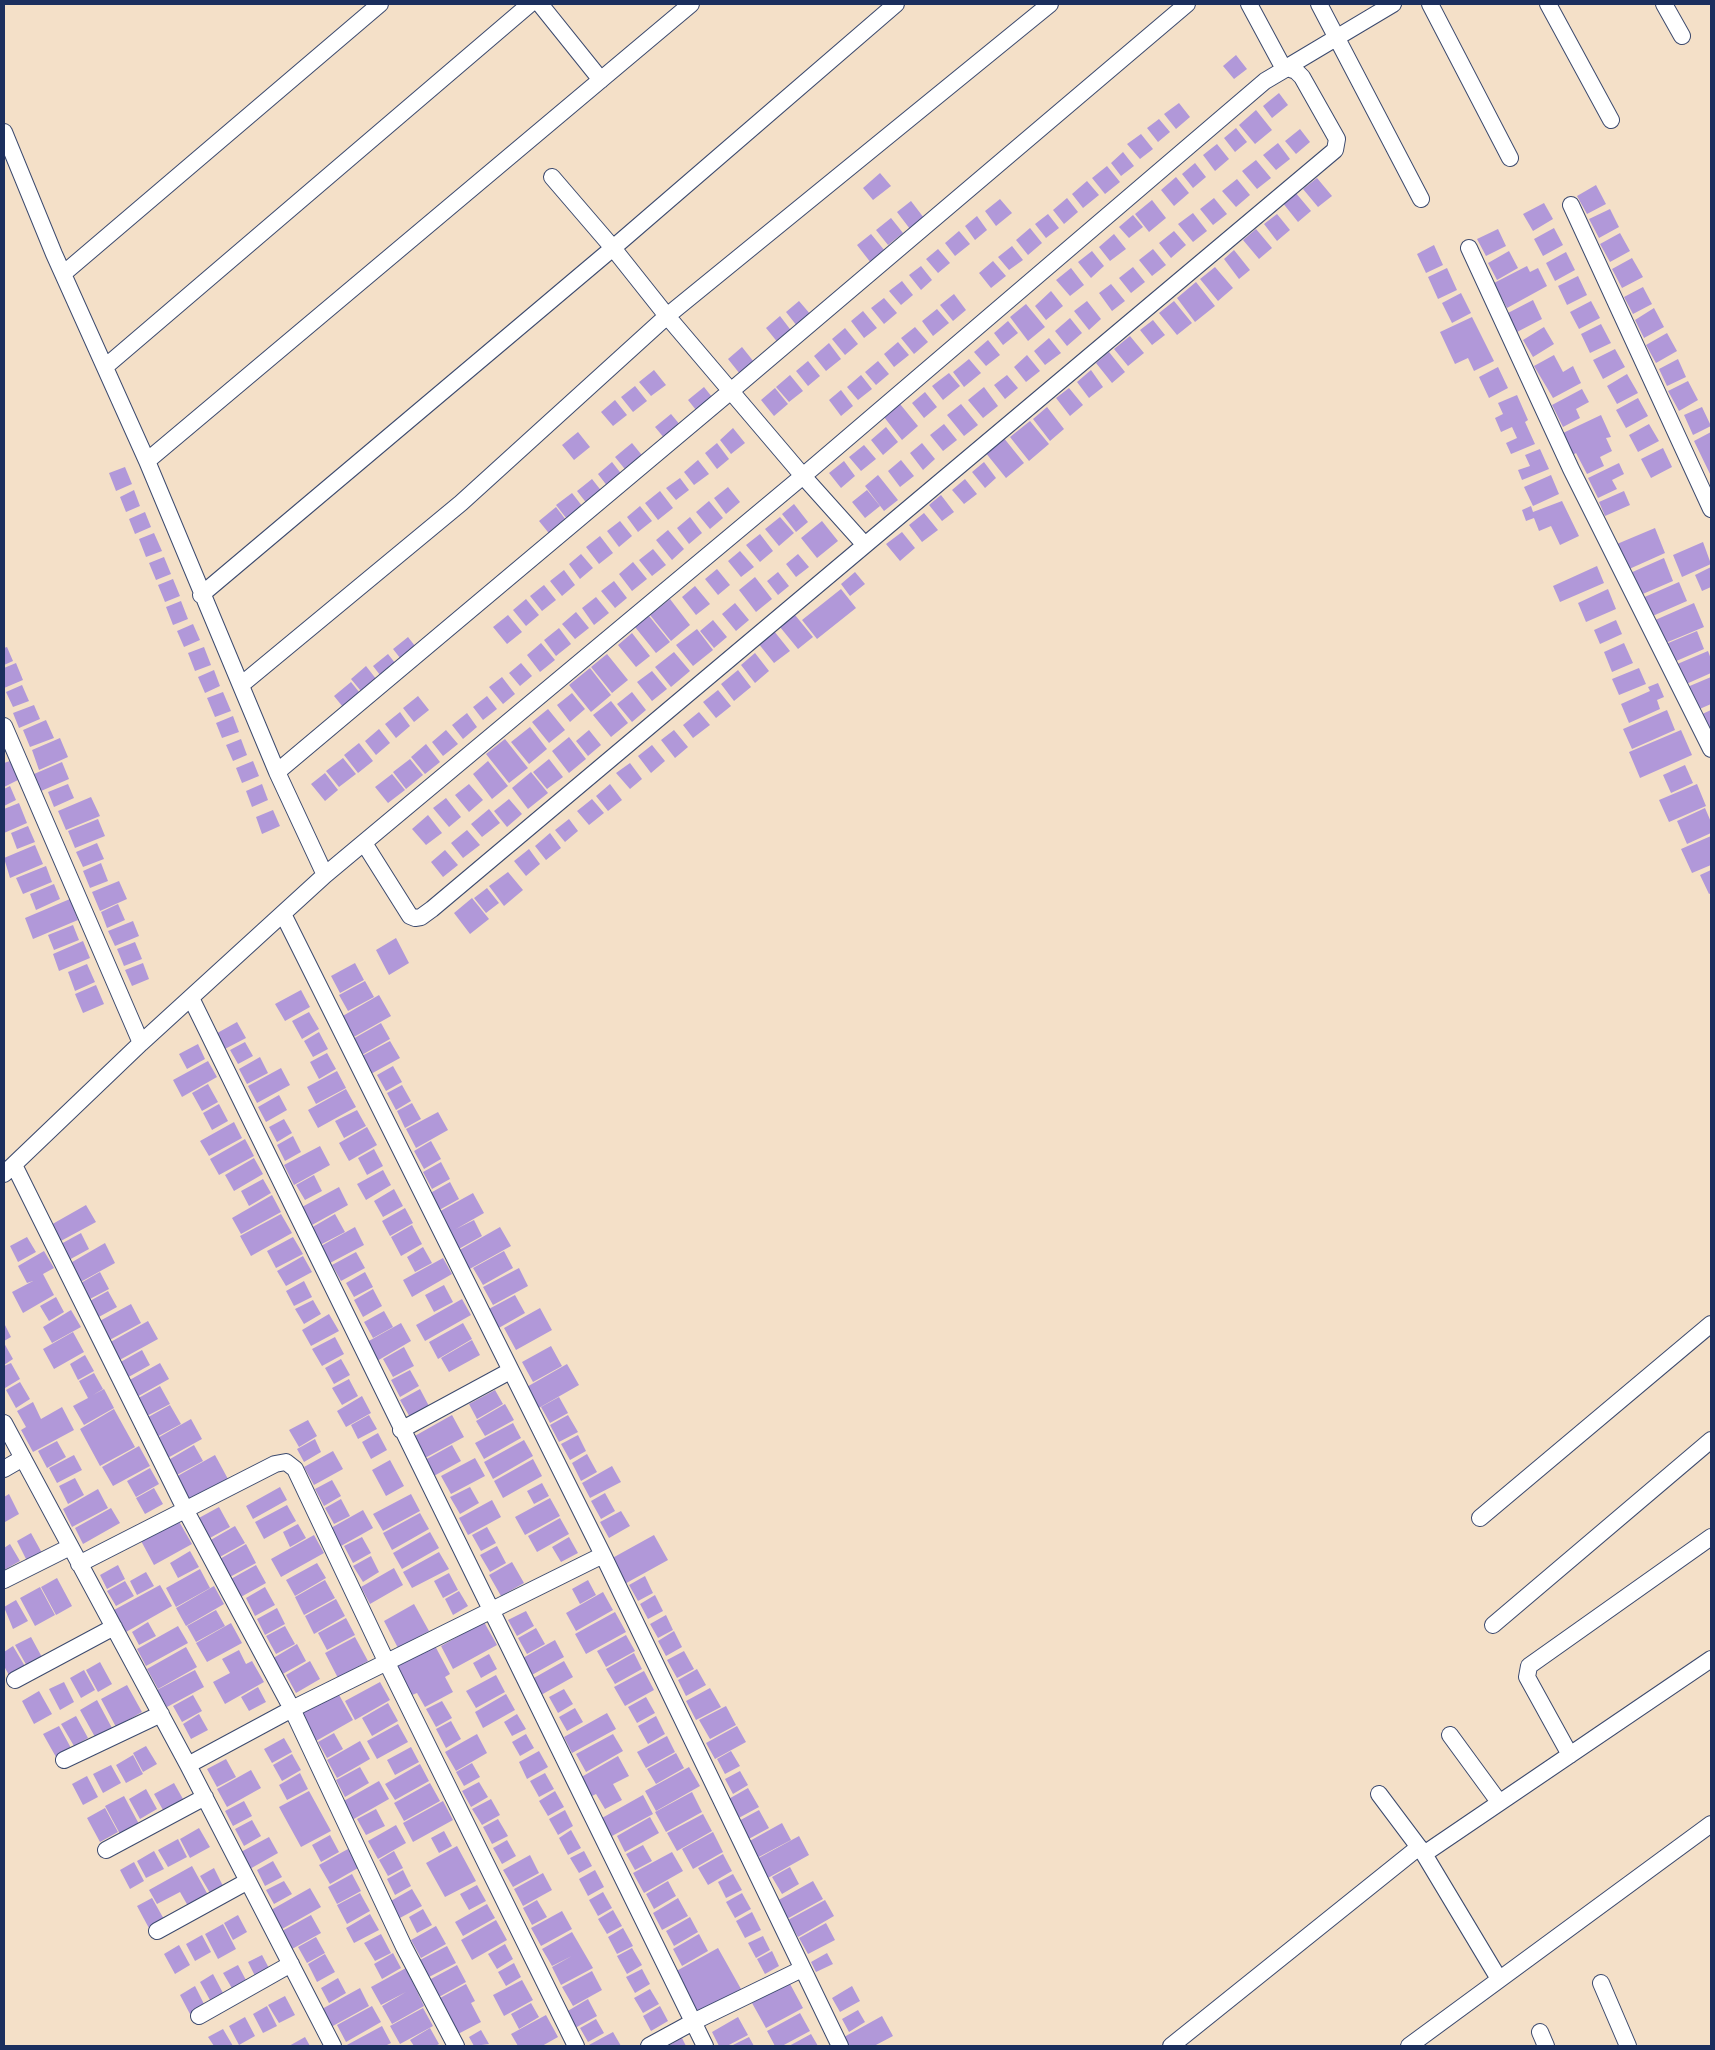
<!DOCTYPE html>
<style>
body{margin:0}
#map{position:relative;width:1715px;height:2050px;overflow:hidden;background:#f4e0c8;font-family:"Sorts Mill Goudy",serif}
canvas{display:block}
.frame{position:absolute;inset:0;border:5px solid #1b2f5e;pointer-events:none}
</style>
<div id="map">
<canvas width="1715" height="2050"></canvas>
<div class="frame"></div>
</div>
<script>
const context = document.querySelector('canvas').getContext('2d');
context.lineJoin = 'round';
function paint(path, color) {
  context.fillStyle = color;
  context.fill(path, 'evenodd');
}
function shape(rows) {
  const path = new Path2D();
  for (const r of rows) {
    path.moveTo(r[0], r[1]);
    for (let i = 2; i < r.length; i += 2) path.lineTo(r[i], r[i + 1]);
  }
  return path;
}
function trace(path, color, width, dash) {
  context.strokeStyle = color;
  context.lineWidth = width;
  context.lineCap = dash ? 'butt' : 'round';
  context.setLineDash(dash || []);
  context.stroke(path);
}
paint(shape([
 [1236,55,1247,69,1234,79,1223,66],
 [1279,93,1288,105,1272,118,1263,106],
 [1179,103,1190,117,1176,129,1164,114],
 [1256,110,1272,130,1255,144,1239,125],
 [1159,119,1170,132,1158,142,1147,128],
 [1236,128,1247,142,1235,152,1224,138],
 [1300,129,1310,142,1296,154,1285,141],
 [1141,134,1153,149,1140,159,1127,144],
 [1278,143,1290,159,1276,170,1263,155],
 [1217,144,1229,159,1215,171,1203,155],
 [1123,152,1134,166,1121,176,1111,163],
 [1256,160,1271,178,1257,189,1242,171],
 [1195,163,1206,177,1193,188,1182,174],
 [1107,166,1120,182,1105,194,1092,178],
 [880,173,891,186,873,200,863,188],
 [1176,177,1189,193,1174,206,1161,190],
 [1317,178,1332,196,1318,207,1303,189],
 [1237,179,1250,195,1236,207,1222,191],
 [1087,181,1099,195,1083,208,1072,194],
 [1596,185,1606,204,1587,214,1577,196],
 [1295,192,1311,211,1298,222,1282,202],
 [1067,198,1078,212,1064,224,1053,210],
 [1214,198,1227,214,1213,225,1200,209],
 [1000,199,1012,213,996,226,985,211],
 [1152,200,1166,218,1149,232,1135,214],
 [911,201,924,218,910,229,897,212],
 [1544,203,1553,219,1533,231,1523,214],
 [1610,209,1619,227,1599,238,1589,219],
 [1193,213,1207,231,1193,242,1178,224],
 [1048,214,1059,228,1046,238,1035,224],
 [1277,214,1290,230,1277,241,1264,224],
 [1133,215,1143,227,1129,238,1119,227],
 [977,216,987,230,975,240,965,226],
 [891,218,903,233,888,245,876,230],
 [1030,228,1042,243,1028,255,1016,240],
 [1554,228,1563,245,1543,256,1534,239],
 [1256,229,1272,248,1259,259,1243,240],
 [1498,229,1506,246,1486,256,1477,239],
 [959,231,970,244,955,256,945,243],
 [1174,231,1186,245,1171,258,1159,243],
 [1620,233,1630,251,1610,262,1600,244],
 [871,234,885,251,871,263,857,245],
 [1114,234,1126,249,1110,261,1099,247],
 [1434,245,1443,265,1426,273,1417,254],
 [1012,246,1023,260,1009,270,998,257],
 [938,249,950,263,938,273,926,259],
 [1153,249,1166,265,1152,276,1139,260],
 [1234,250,1250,270,1239,279,1224,259],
 [1092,251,1104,266,1091,278,1078,262],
 [1509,251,1518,268,1497,280,1488,263],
 [1566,252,1575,270,1555,281,1546,263],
 [1632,258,1643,277,1622,288,1612,269],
 [993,261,1006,276,991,288,979,273],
 [921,266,932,280,921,290,909,275],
 [1527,266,1530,272,1538,268,1547,286,1507,308,1494,283],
 [1133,267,1145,282,1131,293,1119,278],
 [1215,267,1233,288,1218,301,1200,279],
 [1071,268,1084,285,1070,296,1056,280],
 [1447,268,1457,290,1438,299,1428,277],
 [1578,276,1587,295,1567,305,1558,286],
 [902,281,913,295,901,305,889,291],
 [1196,282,1215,306,1195,322,1177,298],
 [1111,284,1125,301,1112,311,1099,293],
 [1643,287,1652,304,1633,314,1624,297],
 [1051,291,1063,306,1046,320,1035,306],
 [1461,293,1471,313,1452,323,1442,303],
 [954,294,966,310,953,321,940,305],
 [884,298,897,313,884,324,871,308],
 [1533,300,1542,319,1517,332,1508,313],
 [799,301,811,315,797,326,786,312],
 [1087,301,1101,319,1089,330,1074,311],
 [1174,301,1192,323,1177,335,1159,313],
 [1591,301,1600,318,1579,329,1570,312],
 [1026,304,1045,327,1028,341,1010,317],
 [1654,308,1664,327,1644,338,1635,320],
 [937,309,949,323,933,336,922,321],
 [863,311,877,328,864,338,851,321],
 [780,316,793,333,779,344,766,328],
 [1472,317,1494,361,1474,371,1468,358,1455,364,1440,332],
 [1070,318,1082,333,1067,346,1055,331],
 [1153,320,1165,335,1152,345,1140,330],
 [1008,321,1018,333,1003,345,994,333],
 [1601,324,1611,343,1590,353,1581,334],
 [915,327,928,342,914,354,901,338],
 [1544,327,1554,344,1533,357,1523,340],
 [845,328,858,344,845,355,832,339],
 [1667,333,1677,351,1656,363,1646,345],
 [1130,336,1144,353,1128,366,1114,349],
 [1049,338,1061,353,1045,365,1034,351],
 [988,340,1000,355,986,366,974,352],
 [898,342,909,355,894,367,884,354],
 [829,343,841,359,826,371,814,356],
 [742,347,754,362,740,374,728,359],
 [1615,349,1625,367,1603,379,1593,360],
 [1109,352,1125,372,1112,383,1096,363],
 [1027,355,1040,371,1026,382,1014,367],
 [1554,355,1563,372,1573,366,1581,383,1553,398,1534,366],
 [969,359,981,373,964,387,953,372],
 [1678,359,1686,377,1667,386,1659,369],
 [808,361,820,376,808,386,796,371],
 [878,361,889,374,876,385,865,372],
 [1498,367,1508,388,1489,398,1479,377],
 [654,370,666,385,651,396,639,382],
 [1091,370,1103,387,1089,398,1077,382],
 [949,373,960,386,943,400,932,386],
 [1627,374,1638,393,1617,404,1607,386],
 [790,375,803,391,789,402,776,387],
 [861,375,872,389,858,400,847,387],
 [1007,375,1018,388,1005,399,994,385],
 [1688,381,1698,400,1679,411,1668,391],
 [635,386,647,401,633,412,621,397],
 [704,387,716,402,700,415,688,400],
 [984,387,998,406,983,418,968,400],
 [775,388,788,404,774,416,761,400],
 [1069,388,1083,405,1070,416,1056,398],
 [1582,389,1589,402,1576,409,1580,418,1563,427,1552,405],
 [841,390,853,406,841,416,829,400],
 [925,392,937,407,924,418,912,403],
 [1517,395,1528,420,1525,422,1535,444,1511,454,1506,443,1517,438,1512,427,1501,432,1495,418,1503,414,1498,403],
 [1638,398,1648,416,1626,428,1616,410],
 [615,400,627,415,613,426,601,412],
 [900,404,918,426,902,440,884,417],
 [961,404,978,425,964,436,947,415],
 [1047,407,1064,429,1050,441,1033,419],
 [1702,407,1711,426,1693,435,1684,415],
 [671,414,681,426,665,439,655,427],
 [1601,415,1611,437,1606,438,1612,451,1600,457,1604,466,1587,474,1576,453,1573,455,1563,433],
 [1030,421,1049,444,1029,461,1010,437],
 [944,424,957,440,943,451,930,435],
 [1649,424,1659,441,1638,452,1629,435],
 [886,427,898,442,883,455,871,440],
 [733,428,745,443,731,454,720,440],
 [578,432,590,447,574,460,562,445],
 [1711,432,1711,476,1694,441],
 [1003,437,1024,463,1006,478,985,452],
 [632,443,645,459,628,473,615,457],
 [717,443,729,459,717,469,705,453],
 [922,443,935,459,923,470,910,453],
 [864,445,876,459,861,471,849,457],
 [1663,448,1672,467,1651,478,1641,459],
 [1540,449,1549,469,1522,480,1518,470,1530,466,1525,455],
 [698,460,709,474,694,485,684,472],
 [901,460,914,476,900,487,888,471],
 [844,461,855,476,841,488,829,473],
 [612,462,623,476,608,487,598,474],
 [984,462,996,478,985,488,972,472],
 [1619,463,1624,474,1612,480,1617,489,1598,498,1588,478],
 [125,467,132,484,116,491,109,473],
 [878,475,898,500,884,511,865,486],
 [1551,475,1559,494,1533,506,1524,487],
 [680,478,689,490,676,500,666,488],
 [592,479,603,493,588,505,577,491],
 [965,479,977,494,964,504,952,490],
 [728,487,740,502,726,514,714,498],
 [134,490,140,506,126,512,120,497],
 [867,490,880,506,865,518,852,502],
 [660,491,673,508,658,520,645,503],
 [1624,491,1630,505,1605,516,1599,502],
 [572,493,586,511,570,523,556,505],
 [941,495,954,512,942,521,929,505],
 [709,501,723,518,710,529,696,512],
 [1562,501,1579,536,1560,545,1551,526,1539,531,1534,518,1526,521,1522,510,1531,506,1533,512],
 [794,504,808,522,796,532,782,514],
 [640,506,652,521,638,532,627,517],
 [556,507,569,524,552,537,539,521],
 [145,512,151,527,135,534,129,519],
 [924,513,938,530,922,542,909,525],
 [690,517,702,533,689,544,677,528],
 [780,517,794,533,779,546,765,529],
 [620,521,632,536,619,547,607,531],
 [822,521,838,541,817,558,801,538],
 [1655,528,1665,553,1627,570,1617,544],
 [668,530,684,549,672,560,656,540],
 [902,532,915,548,900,561,886,544],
 [154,533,162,551,146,557,139,539],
 [760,534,773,551,760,562,746,545],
 [600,536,613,553,599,564,586,547],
 [1703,542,1711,564,1682,577,1673,555],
 [653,549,666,565,652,576,639,560],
 [740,551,754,567,741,577,728,561],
 [581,554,593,568,580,579,569,564],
 [798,554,809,567,796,577,786,564],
 [164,557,171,574,156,580,149,563],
 [1664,558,1673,581,1638,596,1628,574],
 [633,562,647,579,632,591,619,574],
 [1597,566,1604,583,1560,602,1553,586],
 [1711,567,1711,587,1702,591,1695,575],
 [717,569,730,585,718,595,705,579],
 [564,570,575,585,562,596,550,581],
 [778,572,789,586,778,595,767,581],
 [855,572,865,584,850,596,841,584],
 [755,577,772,599,756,612,739,590],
 [173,579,180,596,165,602,158,585],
 [614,581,627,598,615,608,601,591],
 [1679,582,1687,601,1648,618,1640,599],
 [544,585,556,600,542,611,530,596],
 [695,586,710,604,696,615,682,597],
 [841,589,856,608,817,639,802,620],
 [1608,589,1616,609,1586,622,1578,603],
 [596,597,609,613,594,625,582,608],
 [526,599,539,615,526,626,513,610],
 [670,599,690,625,671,641,650,615],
 [181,601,188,619,173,625,166,607],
 [735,603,749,620,736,631,722,614],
 [1694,603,1704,627,1663,644,1653,621],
 [576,612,589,628,575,639,562,624],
 [508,615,522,632,507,644,493,627],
 [795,615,813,637,798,649,780,627],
 [649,616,670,642,656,653,635,627],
 [713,620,727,637,714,648,700,631],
 [1616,620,1622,634,1600,644,1594,630],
 [193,624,200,640,184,647,177,631],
 [559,628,571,644,556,656,544,640],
 [697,629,713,650,693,666,676,645],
 [774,631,790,651,774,663,758,643],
 [1697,631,1704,649,1674,662,1666,644],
 [632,633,650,656,636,667,618,645],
 [408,637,419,651,404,663,393,649],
 [541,643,555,660,540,672,527,655],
 [1624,643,1633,663,1612,672,1604,652],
 [7,647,13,661,4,665,4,648],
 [204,647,211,665,195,671,188,653],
 [1708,651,1711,659,1711,673,1684,685,1675,665],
 [674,652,690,671,671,687,655,667],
 [755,653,769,671,755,683,741,665],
 [388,654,399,668,384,680,373,666],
 [607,654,628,680,612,693,591,667],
 [16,663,23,680,4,688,4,668],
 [521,663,532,676,520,686,509,673],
 [366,666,380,684,365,696,351,679],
 [590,668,611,695,591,712,569,685],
 [1639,668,1646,684,1619,695,1612,679],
 [214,670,220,686,205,693,198,677],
 [738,670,751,687,734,701,721,684],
 [652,671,667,689,652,701,637,682],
 [502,677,515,694,503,704,489,687],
 [1711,677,1711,704,1695,711,1685,688],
 [351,682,364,698,347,712,334,696],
 [1658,683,1664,697,1657,700,1660,709,1629,723,1621,704,1650,691,1648,687],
 [22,685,29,701,13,707,6,692],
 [718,690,731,706,716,718,703,702],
 [223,692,231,711,215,717,207,698],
 [632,692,646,710,632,722,617,704],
 [572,693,585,709,570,722,557,705],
 [418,696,429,710,414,722,403,708],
 [487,696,497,709,483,720,473,707],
 [611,701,628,723,611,737,593,715],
 [34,705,40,719,19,728,13,713],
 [548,709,565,730,549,743,532,722],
 [1667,710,1675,730,1632,749,1623,729],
 [1711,710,1711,735,1700,715],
 [400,712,410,726,396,738,385,724],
 [699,712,710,725,693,738,683,725],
 [467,713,477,727,463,739,452,725],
 [233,716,239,732,222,738,216,723],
 [46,720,54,738,30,747,23,730],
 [530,727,547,749,529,764,511,742],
 [379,729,390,743,376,755,365,741],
 [446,730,458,744,443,756,432,742],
 [589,730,601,745,588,756,576,741],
 [674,730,688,747,675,758,661,740],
 [1681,730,1692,755,1640,778,1629,752],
 [569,737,586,759,569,773,552,751],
 [60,738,68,757,39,770,32,750],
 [241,739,247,755,233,761,226,745],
 [505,739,528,768,509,783,486,754],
 [359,743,373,761,358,773,344,755],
 [426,744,440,762,425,774,411,757],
 [652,745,665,761,651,773,638,756],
 [343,758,356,774,339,787,326,771],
 [410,759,423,775,406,789,393,772],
 [549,759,563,777,547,789,533,772],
 [10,761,18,780,4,787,4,763],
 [253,761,259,776,242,783,236,768],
 [488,761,508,786,492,799,473,774],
 [62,762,69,779,41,791,34,774],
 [630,763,642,779,630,789,616,773],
 [1685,765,1693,783,1671,793,1663,775],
 [531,772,548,793,528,809,512,788],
 [325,773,338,790,325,801,311,784],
 [392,774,405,790,388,803,375,787],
 [68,784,74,798,54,807,48,792],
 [262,784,268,800,252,807,246,791],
 [469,784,483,800,469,812,455,795],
 [610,784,622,800,608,811,596,796],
 [1697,784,1706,806,1669,822,1659,800],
 [10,786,16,800,4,806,4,789],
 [91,797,100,816,66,830,58,811],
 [446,798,461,817,449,827,433,808],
 [509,799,522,814,507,827,494,811],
 [592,799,604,813,589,825,577,811],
 [19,803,27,823,4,833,4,809],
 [1705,808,1711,822,1711,833,1687,844,1677,821],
 [489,809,500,823,482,837,471,824],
 [273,810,280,826,262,834,256,817],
 [428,815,442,833,426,845,412,829],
 [98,819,105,836,75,848,68,831],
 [569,819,578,831,565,842,555,830],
 [28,826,35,842,17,849,11,833],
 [467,830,480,845,463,858,451,843],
 [550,833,561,848,546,860,535,846],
 [1711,836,1711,865,1692,873,1681,849],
 [97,843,104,859,83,867,76,852],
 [35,845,43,864,10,878,4,858],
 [529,849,540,864,526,876,514,861],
 [445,850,458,865,443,877,431,862],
 [101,863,108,881,90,888,83,871],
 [46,866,52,882,23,894,16,878],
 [1711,870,1711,893,1709,894,1700,875],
 [508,872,523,890,504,906,489,886],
 [119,881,127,899,100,911,92,892],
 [54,884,60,899,36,910,30,894],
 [487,888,499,903,486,913,474,898],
 [472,898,489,919,470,934,454,913],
 [70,899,78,920,33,939,25,918],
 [118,904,125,920,107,928,101,912],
 [133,921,139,936,115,946,108,931],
 [73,925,79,940,54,950,48,935],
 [396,938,409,963,389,975,376,950],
 [83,941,90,958,59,971,53,954],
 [135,942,142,959,124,966,117,949],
 [143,963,149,979,132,986,125,970],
 [355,963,364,980,340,993,331,976],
 [87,964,95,982,75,991,68,972],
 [365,981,374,997,348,1011,339,995],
 [96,985,104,1004,83,1013,75,994],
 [301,990,310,1007,285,1021,275,1004],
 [379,995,391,1016,352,1038,341,1017],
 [309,1012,319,1029,302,1039,292,1021],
 [237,1022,246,1038,221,1051,212,1036],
 [381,1023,390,1039,360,1056,351,1040],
 [319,1032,328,1049,313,1057,304,1041],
 [390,1041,400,1058,369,1075,360,1057],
 [245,1042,253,1056,238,1064,230,1050],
 [198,1044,205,1059,187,1069,179,1054],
 [327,1053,336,1069,319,1079,310,1062],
 [260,1057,268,1073,247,1084,239,1069],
 [208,1061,217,1077,182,1097,173,1080],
 [393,1066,402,1082,386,1091,377,1075],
 [281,1068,290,1085,257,1103,248,1086],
 [337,1071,346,1088,316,1104,307,1087],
 [208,1084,218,1102,202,1111,192,1093],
 [402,1085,411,1101,396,1110,387,1093],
 [346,1089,356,1107,318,1128,308,1110],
 [279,1095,287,1110,266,1122,258,1107],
 [412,1103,421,1119,405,1128,397,1111],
 [219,1104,228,1121,212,1130,203,1113],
 [357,1110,366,1126,344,1138,335,1121],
 [438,1112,448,1130,416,1148,406,1129],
 [284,1119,292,1133,277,1142,269,1127],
 [234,1122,242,1138,209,1156,200,1141],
 [367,1127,377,1145,349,1161,339,1143],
 [293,1136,301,1152,285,1161,277,1145],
 [245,1139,254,1156,219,1175,210,1159],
 [431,1141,441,1159,424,1169,414,1151],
 [320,1146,330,1165,294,1185,284,1165],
 [374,1149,383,1166,367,1175,358,1158],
 [254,1158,263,1174,234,1191,225,1175],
 [441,1162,450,1179,432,1189,423,1172],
 [383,1170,391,1185,366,1200,357,1184],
 [314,1175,322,1191,305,1200,296,1185],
 [263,1179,271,1193,249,1206,241,1191],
 [450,1182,459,1199,434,1213,425,1196],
 [339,1187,348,1205,312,1225,302,1207],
 [394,1189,403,1206,383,1217,374,1201],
 [473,1193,484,1213,456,1229,474,1220,482,1236,455,1251,435,1214],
 [272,1195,281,1212,241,1234,232,1218],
 [86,1205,96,1222,59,1242,49,1226],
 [405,1208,413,1223,390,1236,382,1221],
 [281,1214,292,1233,251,1256,240,1236],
 [335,1214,345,1232,320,1245,311,1228],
 [412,1225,422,1244,401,1256,391,1237],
 [355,1227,364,1245,330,1263,321,1246],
 [500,1227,511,1246,466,1271,456,1252],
 [81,1233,89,1249,67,1261,59,1245],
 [27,1237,36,1252,18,1262,10,1246],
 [293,1237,303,1254,276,1268,267,1251],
 [105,1243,115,1263,77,1284,67,1265],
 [423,1247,432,1263,415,1272,407,1257],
 [44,1251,54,1268,43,1274,54,1295,23,1313,12,1292,33,1281,27,1283,18,1266],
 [504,1251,513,1268,483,1285,473,1268],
 [356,1252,365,1268,341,1281,332,1265],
 [303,1256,312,1272,286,1286,277,1271],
 [443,1258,452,1274,412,1297,403,1280],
 [519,1268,528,1286,493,1305,483,1287],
 [100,1272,109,1289,88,1300,79,1284],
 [365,1272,373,1287,354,1297,346,1283],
 [304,1281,312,1297,294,1306,286,1291],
 [444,1285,453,1302,434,1312,425,1295],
 [373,1289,382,1306,363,1317,354,1300],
 [108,1291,117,1307,97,1318,88,1302],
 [515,1295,525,1313,497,1329,487,1310],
 [56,1297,64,1312,49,1321,40,1306],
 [462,1299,471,1315,425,1341,416,1325],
 [313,1300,321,1314,304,1324,295,1309],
 [131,1304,141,1323,106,1342,96,1323],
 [540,1308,552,1330,516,1350,504,1328],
 [71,1310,81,1327,52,1343,43,1327],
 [384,1311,393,1327,373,1338,364,1322],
 [329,1314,339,1331,311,1346,302,1330],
 [148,1321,158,1339,116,1362,107,1344],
 [4,1323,11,1337,4,1341],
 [401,1323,411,1341,377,1361,367,1342],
 [463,1323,472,1339,438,1359,429,1342],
 [73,1332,84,1352,54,1369,43,1349],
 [335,1337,344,1354,322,1366,312,1349],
 [472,1340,480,1355,449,1372,441,1358],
 [4,1343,13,1359,4,1365],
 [551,1346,562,1366,533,1382,522,1362],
 [404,1347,414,1366,393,1377,383,1359],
 [142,1350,150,1365,125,1379,117,1364],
 [85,1355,94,1371,78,1380,70,1364],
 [341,1359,350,1375,334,1384,325,1368],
 [11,1363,20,1379,5,1388,4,1366],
 [160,1363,169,1379,135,1398,126,1382],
 [567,1364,579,1385,537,1409,525,1388],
 [410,1370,419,1386,400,1397,391,1380],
 [94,1373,103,1389,93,1395,104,1389,114,1408,84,1425,73,1406,88,1398,79,1381],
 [349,1379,358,1396,342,1405,332,1388],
 [20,1382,30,1399,16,1408,6,1390],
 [160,1386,170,1404,143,1418,133,1401],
 [420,1389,430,1408,411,1419,400,1400],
 [495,1390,503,1404,477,1419,469,1404],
 [362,1396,371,1413,346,1427,337,1411],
 [559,1397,568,1413,550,1423,541,1407],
 [33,1402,41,1419,62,1407,74,1430,33,1452,21,1430,26,1427,17,1411],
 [505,1404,514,1420,485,1436,476,1421],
 [170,1405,181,1424,153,1439,143,1420],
 [114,1409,135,1447,100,1466,80,1429],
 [369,1415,377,1429,358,1439,351,1425],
 [452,1415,464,1437,425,1458,413,1437],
 [568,1415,578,1432,559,1442,550,1425],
 [191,1419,202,1439,164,1460,154,1440],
 [308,1420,317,1436,299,1447,289,1430],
 [513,1423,521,1438,484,1459,475,1443],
 [378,1433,387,1450,371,1459,362,1442],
 [578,1435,586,1451,570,1460,561,1444],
 [315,1439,321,1452,304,1462,297,1449],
 [524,1440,533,1456,493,1479,484,1462],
 [57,1441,66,1457,47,1468,38,1451],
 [194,1445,203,1461,173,1477,165,1462],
 [452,1445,461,1461,432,1477,423,1461],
 [139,1446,150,1466,113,1486,102,1467],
 [333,1451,343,1469,314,1485,304,1467],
 [587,1454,597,1472,581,1481,572,1463],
 [74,1455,82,1470,57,1483,49,1468],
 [215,1455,228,1479,187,1502,174,1478],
 [475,1458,485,1476,451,1494,441,1476],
 [533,1459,542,1476,503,1498,494,1481],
 [390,1460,404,1486,386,1496,372,1470],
 [612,1466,621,1482,590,1498,582,1483],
 [150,1468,159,1484,136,1497,127,1481],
 [75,1478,84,1495,68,1504,59,1486],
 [332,1480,341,1496,324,1506,315,1489],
 [542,1483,549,1496,534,1504,527,1491],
 [280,1487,287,1500,253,1519,246,1506],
 [470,1487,479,1503,460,1514,450,1497],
 [154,1488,163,1504,145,1514,136,1498],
 [98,1489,108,1508,72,1527,63,1509],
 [605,1493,615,1511,601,1519,591,1501],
 [9,1494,19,1514,5,1522,4,1497],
 [411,1494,420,1511,383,1531,373,1514],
 [550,1498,560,1516,525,1535,515,1517],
 [341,1499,350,1516,334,1524,325,1508],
 [492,1500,501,1517,468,1535,459,1518],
 [287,1505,296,1521,264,1539,255,1522],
 [219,1507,230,1527,208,1539,197,1519],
 [111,1508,120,1523,83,1544,75,1528],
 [363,1510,373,1528,341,1546,331,1528],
 [621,1511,630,1526,609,1538,600,1522],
 [420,1513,429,1529,392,1550,383,1533],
 [177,1518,192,1544,154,1565,140,1539],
 [560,1518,569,1534,537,1552,528,1536],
 [298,1524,306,1538,290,1547,283,1532],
 [235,1526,245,1543,218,1558,209,1541],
 [487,1527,496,1543,481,1551,472,1535],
 [430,1532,439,1548,402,1569,393,1553],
 [31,1533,42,1553,27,1561,17,1541],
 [314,1535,324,1553,281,1577,271,1559],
 [654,1535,668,1560,621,1586,607,1561],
 [362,1537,371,1553,353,1563,344,1546],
 [569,1537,578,1553,561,1562,552,1547],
 [10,1544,20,1561,4,1570,4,1548],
 [246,1544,256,1563,228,1578,218,1560],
 [497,1546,506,1563,490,1572,480,1555],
 [190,1551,199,1567,178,1578,170,1563],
 [439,1552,449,1569,412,1588,403,1572],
 [371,1556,379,1572,363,1582,353,1566],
 [512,1562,524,1583,501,1596,489,1575],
 [317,1563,326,1578,295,1596,286,1580],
 [118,1565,125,1579,107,1589,100,1575],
 [256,1565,266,1583,239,1598,229,1580],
 [394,1568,403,1585,370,1604,361,1587],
 [200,1569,210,1588,176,1607,166,1588],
 [146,1572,154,1586,137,1595,130,1581],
 [449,1573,458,1590,443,1598,434,1581],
 [645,1576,653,1593,638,1601,629,1585],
 [57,1578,72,1606,56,1615,41,1587],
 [325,1580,335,1598,304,1615,295,1597],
 [588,1580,596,1595,580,1604,572,1589],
 [125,1581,134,1596,116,1606,107,1591],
 [160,1585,172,1606,126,1632,114,1610],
 [214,1586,224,1604,186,1626,176,1608],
 [40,1587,55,1615,35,1626,20,1598],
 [265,1587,275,1605,255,1616,246,1598],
 [459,1591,468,1606,453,1615,445,1599],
 [603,1592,613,1610,576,1631,566,1613],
 [655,1595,663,1611,648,1619,640,1604],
 [336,1599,345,1616,314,1634,305,1616],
 [16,1600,28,1621,13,1629,4,1607],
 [414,1604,429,1631,398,1648,384,1621],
 [277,1608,285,1624,265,1635,257,1619],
 [216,1610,225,1626,196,1642,187,1626],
 [526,1611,534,1626,517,1636,508,1620],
 [615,1612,626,1632,586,1654,575,1634],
 [666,1615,673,1630,658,1638,650,1624],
 [346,1618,355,1635,327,1650,318,1633],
 [148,1622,156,1636,139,1645,132,1632],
 [484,1622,497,1645,453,1669,441,1646],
 [231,1623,242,1643,207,1662,196,1643],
 [178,1626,188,1643,146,1666,137,1649],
 [285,1626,295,1644,276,1654,266,1636],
 [536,1628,545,1644,527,1654,518,1638],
 [674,1631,682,1647,666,1656,658,1641],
 [626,1635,635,1651,606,1667,597,1651],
 [31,1637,43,1659,28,1668,15,1645],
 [355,1637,368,1661,338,1678,325,1653],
 [555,1640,564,1657,530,1676,521,1659],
 [297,1644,306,1661,279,1676,270,1660],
 [434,1644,450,1674,445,1677,453,1692,425,1707,417,1693,412,1695,396,1665],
 [13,1646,26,1668,10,1677,4,1666,4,1652],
 [186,1647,197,1667,158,1689,147,1669],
 [239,1650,246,1664,252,1661,264,1682,225,1704,213,1682,230,1673,222,1659],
 [684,1651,694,1669,677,1678,667,1660],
 [634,1653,642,1669,615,1684,606,1669],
 [489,1654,497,1669,481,1678,473,1663],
 [310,1661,320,1679,296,1693,286,1675],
 [564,1661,573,1677,541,1695,532,1679],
 [100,1662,112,1684,98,1692,86,1670],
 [697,1669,706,1685,686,1696,678,1680],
 [84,1670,95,1690,81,1698,70,1678],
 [195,1670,204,1687,167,1707,157,1690],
 [644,1671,654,1690,625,1706,614,1687],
 [496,1675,505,1692,476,1708,466,1691],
 [64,1682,74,1702,60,1710,49,1689],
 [380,1682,390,1700,355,1720,345,1701],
 [127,1685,142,1712,116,1727,101,1699],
 [258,1687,266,1702,249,1711,241,1697],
 [710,1688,721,1707,696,1720,686,1701],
 [564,1689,573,1704,558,1713,549,1697],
 [39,1691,52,1714,34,1724,22,1701],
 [338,1693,353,1720,316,1741,301,1714],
 [506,1694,515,1710,483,1728,475,1712],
 [193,1695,202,1711,182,1722,173,1706],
 [646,1697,655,1713,637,1723,628,1707],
 [97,1700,112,1728,95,1737,80,1710],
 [442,1701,452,1718,436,1727,426,1709],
 [388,1703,398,1721,372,1736,362,1718],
 [726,1706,736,1725,710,1739,699,1720],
 [575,1708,583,1722,567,1731,559,1717],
 [607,1713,616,1729,572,1753,564,1737],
 [199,1714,208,1730,191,1739,183,1724],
 [517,1714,526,1729,512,1736,504,1722],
 [76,1716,88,1738,74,1746,61,1724],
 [656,1716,665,1734,648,1744,638,1726],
 [451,1721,461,1739,446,1748,436,1729],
 [398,1724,408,1742,377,1759,367,1741],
 [59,1726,71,1748,56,1757,43,1734],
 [737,1726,746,1742,715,1759,706,1743],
 [334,1733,343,1749,327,1758,318,1742],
 [477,1734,487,1753,456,1771,445,1752],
 [526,1734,534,1748,520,1756,512,1742],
 [613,1734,623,1751,586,1772,576,1754],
 [667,1736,675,1752,646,1768,637,1752],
 [284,1738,292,1752,272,1763,264,1749],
 [360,1741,370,1759,337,1778,327,1760],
 [146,1746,157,1764,143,1772,133,1753],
 [411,1747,419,1762,395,1775,387,1760],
 [539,1751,548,1767,527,1779,519,1762],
 [731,1751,740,1766,725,1774,717,1759],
 [676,1753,684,1768,656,1784,647,1769],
 [292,1754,301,1770,282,1781,273,1765],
 [133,1755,143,1774,126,1783,116,1765],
 [618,1756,629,1776,613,1784,622,1800,605,1809,596,1794,588,1798,578,1779],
 [226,1759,236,1777,217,1787,207,1769],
 [472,1763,480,1777,464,1786,456,1772],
 [420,1764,429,1781,395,1800,385,1784],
 [111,1765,121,1783,103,1793,93,1774],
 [360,1767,369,1783,345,1797,336,1780],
 [689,1767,700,1786,656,1811,645,1791],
 [251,1770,261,1788,227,1807,217,1789],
 [740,1771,748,1785,733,1794,725,1779],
 [300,1773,308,1789,287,1800,279,1785],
 [545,1773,554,1789,539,1797,530,1781],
 [87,1776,98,1797,83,1805,72,1784],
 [379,1781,389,1799,352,1820,342,1802],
 [479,1782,488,1797,471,1807,462,1791],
 [174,1783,183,1799,163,1810,154,1794],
 [430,1783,440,1801,404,1821,394,1803],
 [748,1788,759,1807,735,1820,725,1801],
 [146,1789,157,1809,140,1819,129,1799],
 [309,1791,331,1831,301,1847,279,1807],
 [555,1791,564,1807,548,1816,539,1801],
 [692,1792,702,1812,666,1832,655,1812],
 [643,1795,653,1814,612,1836,602,1818],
 [124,1796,139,1824,120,1834,105,1806],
 [491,1799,500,1815,482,1825,472,1809],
 [244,1801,252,1816,233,1826,225,1811],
 [443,1801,453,1820,413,1842,403,1823],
 [105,1808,118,1832,100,1842,87,1818],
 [376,1809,385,1826,366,1835,357,1819],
 [565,1810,573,1826,558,1835,549,1819],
 [759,1810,769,1828,745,1841,735,1823],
 [703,1814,712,1831,677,1851,667,1833],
 [650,1817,659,1833,625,1852,617,1836],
 [498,1819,508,1836,492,1844,483,1827],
 [252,1820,261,1836,244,1846,235,1829],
 [782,1823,791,1840,755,1859,746,1843],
 [396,1825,406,1843,378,1859,368,1841],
 [199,1828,210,1847,190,1858,180,1839],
 [571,1830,581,1848,568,1855,559,1838],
 [444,1831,452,1846,439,1853,431,1838],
 [713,1832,723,1852,693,1869,682,1849],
 [330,1835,339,1852,321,1862,312,1845],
 [799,1836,809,1855,766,1879,755,1860],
 [269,1837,278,1853,248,1870,239,1853],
 [178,1839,187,1857,168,1867,158,1850],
 [507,1840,516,1856,502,1864,493,1848],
 [643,1845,652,1861,635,1870,626,1854],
 [457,1846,476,1881,445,1897,426,1863],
 [348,1849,358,1868,330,1884,319,1865],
 [154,1851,164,1869,146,1878,137,1861],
 [394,1851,403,1868,388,1876,379,1860],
 [584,1851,592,1866,579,1873,570,1858],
 [672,1852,683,1871,644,1893,633,1873],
 [723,1854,732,1871,708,1885,698,1868],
 [530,1855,539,1873,513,1887,503,1870],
 [273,1861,282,1877,265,1886,257,1870],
 [134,1862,144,1881,130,1889,120,1870],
 [192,1866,208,1895,188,1906,180,1892,157,1904,149,1890],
 [790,1867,799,1884,782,1894,772,1877],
 [214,1868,223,1886,210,1893,200,1876],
 [403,1870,411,1886,395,1895,387,1879],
 [595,1870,604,1887,588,1896,579,1879],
 [543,1873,552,1890,523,1906,514,1889],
 [352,1874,361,1891,337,1904,328,1887],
 [733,1874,742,1890,726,1898,718,1882],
 [284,1881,292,1894,274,1904,266,1890],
 [668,1881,676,1896,654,1909,646,1894],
 [813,1881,823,1899,785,1920,775,1902],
 [477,1885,486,1901,469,1910,460,1894],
 [310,1888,321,1907,282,1929,271,1910],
 [412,1889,422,1906,398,1919,389,1902],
 [603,1892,612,1908,598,1916,589,1900],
 [360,1893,370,1911,347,1924,337,1905],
 [742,1893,751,1909,735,1918,726,1902],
 [152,1898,165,1921,150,1930,137,1906],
 [678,1898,688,1916,662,1930,653,1913],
 [537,1900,547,1917,532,1925,523,1908],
 [825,1900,834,1916,798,1937,788,1920],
 [487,1904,495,1918,463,1936,455,1922],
 [423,1909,432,1925,417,1933,409,1917],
 [613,1910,622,1926,607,1934,598,1919],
 [562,1911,572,1929,541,1946,531,1928],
 [752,1912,761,1930,745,1938,736,1921],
 [370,1914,379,1930,354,1943,346,1928],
 [238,1915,247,1932,233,1940,224,1923],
 [311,1915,321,1933,292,1949,282,1931],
 [690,1917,698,1932,674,1946,666,1931],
 [496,1920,507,1940,472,1960,461,1940],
 [826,1923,835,1940,808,1954,799,1938],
 [223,1924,236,1949,218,1959,205,1934],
 [436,1926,446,1944,421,1958,411,1940],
 [623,1928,633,1946,617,1954,608,1937],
 [572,1932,593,1968,561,1985,552,1967,572,1956,552,1966,542,1949],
 [381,1934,391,1953,375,1961,364,1943],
 [699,1934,708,1951,682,1966,673,1949],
 [202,1935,211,1952,195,1961,186,1944],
 [763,1936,770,1950,756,1958,748,1943],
 [316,1937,325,1953,307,1963,298,1947],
 [505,1944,513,1959,497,1969,488,1954],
 [179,1945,190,1965,175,1974,164,1954],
 [447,1946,456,1963,429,1977,420,1960],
 [632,1948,642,1965,627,1974,617,1956],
 [718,1948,741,1989,694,2015,671,1974],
 [772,1951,779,1966,765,1974,757,1959],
 [393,1953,401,1968,382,1979,374,1964],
 [827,1953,833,1964,816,1972,811,1962],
 [325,1954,335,1972,317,1982,308,1964],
 [262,1955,270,1970,256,1978,248,1962],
 [514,1963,521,1977,506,1986,498,1972],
 [238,1965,247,1982,233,1990,223,1973],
 [457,1965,466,1982,439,1997,429,1980],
 [406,1968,424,2006,392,2024,382,2006,406,1992,381,2005,371,1987],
 [642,1969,650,1984,635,1993,626,1977],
 [592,1971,602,1990,573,2006,562,1987],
 [213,1974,223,1993,210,2000,200,1982],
 [338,1978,346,1993,329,2003,321,1988],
 [522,1980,533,2000,504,2016,493,1995],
 [789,1982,803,2008,766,2028,752,2003],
 [466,1984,475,2001,471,2003,481,2022,458,2034,440,1998],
 [195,1986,205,2006,190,2014,180,1995],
 [852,1986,860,2001,840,2012,832,1998],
 [360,1988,369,2006,331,2027,322,2009],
 [650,1989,659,2004,643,2013,634,1998],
 [285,1996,295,2015,279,2023,268,2005],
 [588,1999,597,2016,575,2028,566,2012],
 [531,2003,539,2017,519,2029,511,2014],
 [267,2006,277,2026,263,2033,253,2014],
 [372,2006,381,2022,346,2042,337,2025],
 [660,2006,668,2021,651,2031,643,2016],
 [423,2008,433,2026,400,2044,390,2026],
 [858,2010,865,2022,849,2032,842,2019],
 [800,2013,810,2031,782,2046,775,2046,767,2031],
 [546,2015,558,2037,542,2046,518,2046,511,2034],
 [882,2016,893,2036,874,2046,849,2046,844,2037],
 [245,2017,255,2036,239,2045,229,2026],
 [738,2017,748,2035,727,2046,719,2046,712,2032],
 [596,2019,604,2033,588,2042,580,2028],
 [382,2026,391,2043,385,2046,345,2046],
 [430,2028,439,2044,435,2046,414,2046,410,2040],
 [223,2029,233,2046,214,2046,208,2037],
 [481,2030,489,2044,474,2046,469,2037],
 [613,2032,621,2046,587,2046],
 [811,2034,818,2046,789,2046],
 [305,2037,310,2046,289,2046],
 [749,2037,754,2046,731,2046],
 [682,2038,686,2046,668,2046]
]), '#b198d9');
const street = shape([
 [540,4,601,80],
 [1249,4,1284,69,1393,4],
 [1319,4,1421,199],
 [1430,4,1510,158],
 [1548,4,1611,120],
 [1664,4,1682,36],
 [4,132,54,254,147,461,277,772,325,875],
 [552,177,613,248,667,316,803,476,864,544],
 [1571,205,1711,509],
 [1469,248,1571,469,1711,749],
 [63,274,380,4],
 [105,367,530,4],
 [147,461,691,4],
 [201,595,613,248,896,4],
 [241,685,461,503,667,316,1050,4],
 [4,726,141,1043],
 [277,772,732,390,1187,4],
 [283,914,603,1555,840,2046],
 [191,998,705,2046],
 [14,1165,186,1511,292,1709,404,1947,456,2046],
 [4,1174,141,1043,325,875,803,476,1265,81,1287,68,1296,71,1302,77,1337,139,1335,150,432,909,421,917,415,918,410,916,364,843],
 [4,1423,188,1765,333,2046],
 [401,1430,510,1371],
 [4,1469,23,1458],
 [1480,1518,1711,1324],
 [79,1564,275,1464,286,1462,295,1469,387,1663,576,2046],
 [4,1580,70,1547],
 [1493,1625,1711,1440],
 [15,1680,114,1627],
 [1450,1735,1499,1802],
 [1570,1755,1527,1677,1529,1666,1711,1537],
 [64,1760,161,1714],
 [188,1765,292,1709,603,1555],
 [1379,1794,1424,1854],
 [106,1850,205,1797],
 [157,1931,248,1881],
 [1499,1979,1424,1854,1711,1659],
 [1601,1983,1628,2046],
 [199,2016,291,1964],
 [1540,2032,1546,2046],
 [649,2046,693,2022,802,1969],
 [1171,2046,1419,1847],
 [1409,2046,1711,1824]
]);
trace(street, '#3c4a6e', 18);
trace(street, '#fff', 16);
</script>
